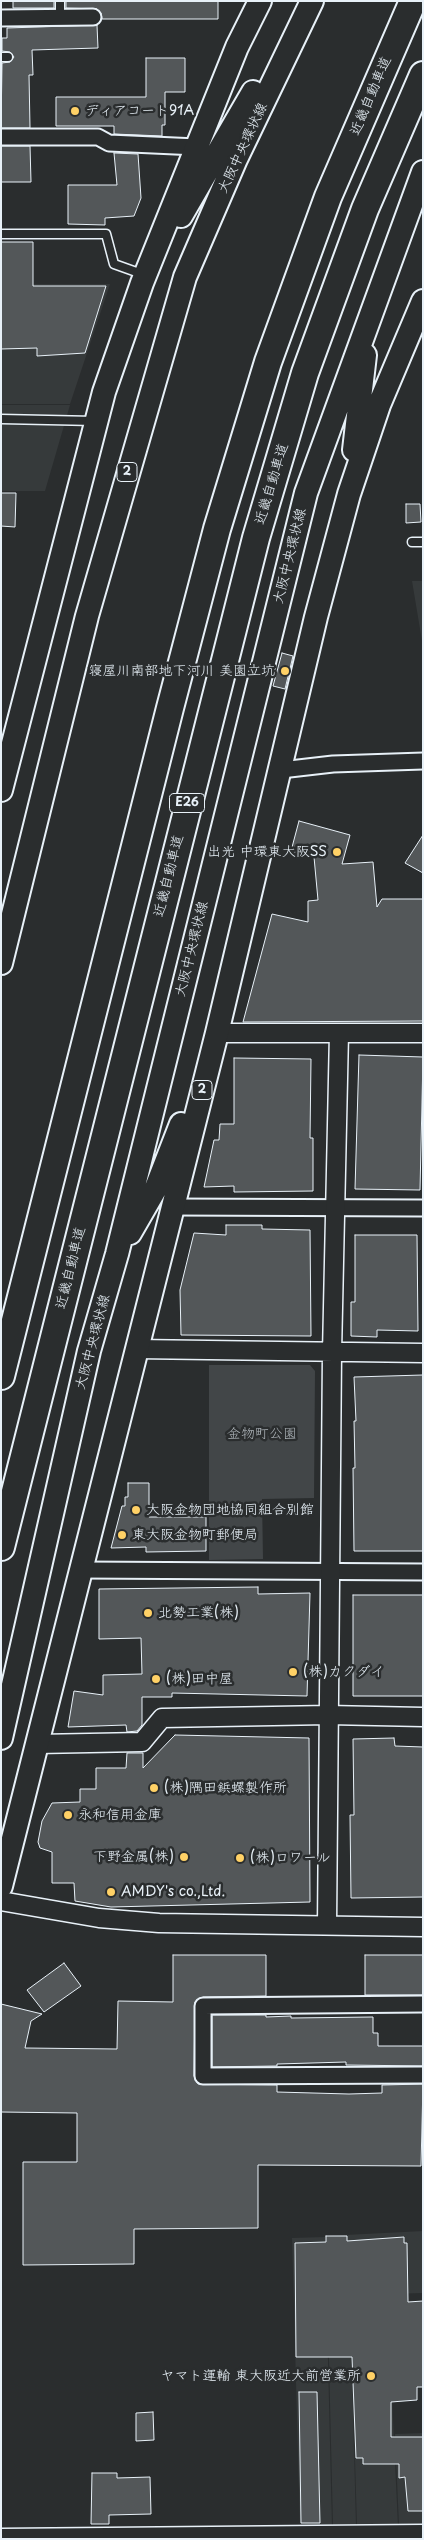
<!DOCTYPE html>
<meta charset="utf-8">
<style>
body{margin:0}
#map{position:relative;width:424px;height:2540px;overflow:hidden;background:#2a2d2e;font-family:"Playpen Sans",sans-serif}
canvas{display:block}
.frame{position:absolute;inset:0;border:2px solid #e8f1f8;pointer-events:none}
</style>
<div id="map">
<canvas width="424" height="2540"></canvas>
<div class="frame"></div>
</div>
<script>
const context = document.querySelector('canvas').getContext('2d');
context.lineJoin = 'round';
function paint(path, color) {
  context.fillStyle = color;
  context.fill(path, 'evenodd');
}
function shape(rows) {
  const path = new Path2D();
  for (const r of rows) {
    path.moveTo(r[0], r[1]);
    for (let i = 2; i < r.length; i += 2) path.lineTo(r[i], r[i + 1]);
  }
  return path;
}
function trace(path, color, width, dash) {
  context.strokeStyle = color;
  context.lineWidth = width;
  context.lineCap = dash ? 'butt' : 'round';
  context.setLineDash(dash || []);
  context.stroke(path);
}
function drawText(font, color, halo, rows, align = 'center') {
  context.font = font + ' "Playpen Sans","Klee One",sans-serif';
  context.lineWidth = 5;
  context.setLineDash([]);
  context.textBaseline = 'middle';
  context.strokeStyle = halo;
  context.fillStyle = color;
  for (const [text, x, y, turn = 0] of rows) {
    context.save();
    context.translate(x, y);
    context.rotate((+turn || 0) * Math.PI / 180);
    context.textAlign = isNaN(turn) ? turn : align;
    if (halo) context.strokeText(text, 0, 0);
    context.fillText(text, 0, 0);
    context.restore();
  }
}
paint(shape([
 [1,284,110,284,70,404,1,404],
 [1,405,70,405,45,491,1,491],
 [412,581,423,581,423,647],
 [423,2231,423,2293,358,2295,391,2376,398,2526,357,2526,350,2296,356,2525,333,2526,326,2236],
 [325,2237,332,2526,300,2527,292,2238],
 [423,2433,423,2525,399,2526,395,2434]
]), '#363a3b');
paint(shape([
 [209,1365,310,1365,315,1371,314,1498,262,1499,263,1559,209,1560]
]), '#424648');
const building = shape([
 [13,1,54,1,54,8,13,8,13,1],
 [66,1,218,1,218,19,102,19,101,13,97,9,66,8,66,1],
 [97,25,98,48,32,50,33,75,29,75,30,128,1,128,2,63,10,62,14,57,10,52,2,51,2,38,7,38,7,28,97,25],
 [146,58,185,58,185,92,165,92,165,125,162,125,162,136,114,134,114,126,56,126,56,97,146,97,146,58],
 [1,146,30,146,31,182,1,182,1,146],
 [114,153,138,154,141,198,134,216,105,218,105,225,68,224,68,185,117,185,114,153],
 [1,242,33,242,33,286,106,286,85,353,37,356,37,348,1,349,1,242],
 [1,493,16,493,15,527,1,526,1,493],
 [406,504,420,504,421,522,406,523,406,504],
 [282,653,293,656,285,689,273,686,282,653],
 [299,821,350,835,342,864,373,862,377,907,382,899,423,899,423,1021,243,1022,272,914,308,922,308,901,318,900,314,857,291,851,299,821],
 [423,835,423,873,405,863,423,835],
 [359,1055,423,1057,420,1190,355,1189,359,1055],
 [234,1058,311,1059,310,1138,313,1138,313,1191,234,1192,234,1186,204,1187,214,1140,219,1140,220,1124,234,1124,234,1058],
 [226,1225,262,1225,262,1229,310,1230,311,1336,181,1335,180,1290,194,1233,226,1235,226,1225],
 [355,1235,417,1235,418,1331,377,1330,377,1337,351,1336,351,1302,355,1302,355,1235],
 [423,1375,423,1551,354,1551,353,1468,355,1468,354,1421,356,1421,354,1377,423,1375],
 [128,1483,149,1483,149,1517,206,1517,206,1551,146,1552,146,1547,111,1548,122,1506,125,1506,125,1497,128,1497,128,1483],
 [258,1587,258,1594,310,1593,307,1696,172,1693,172,1697,142,1697,142,1725,137,1731,127,1732,126,1725,68,1727,74,1691,103,1695,103,1675,142,1674,141,1638,99,1639,99,1589,258,1587],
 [353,1595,423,1595,423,1696,353,1696,353,1595],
 [175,1735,309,1738,310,1902,111,1907,75,1901,74,1883,52,1883,52,1852,40,1848,38,1842,42,1821,52,1803,80,1802,80,1789,96,1789,96,1768,126,1768,127,1753,143,1753,143,1768,175,1735],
 [394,1738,395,1746,423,1747,423,1897,351,1898,350,1815,354,1815,353,1739,394,1738],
 [173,1955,266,1955,266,1996,203,1997,195,2002,194,2076,198,2084,277,2085,277,2092,349,2094,382,2093,382,2085,423,2084,421,2166,258,2165,258,2228,134,2229,134,2264,23,2265,23,2162,77,2162,77,2113,1,2112,1,2004,42,2014,31,2021,25,2048,117,2049,118,2001,173,2002,173,1955],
 [365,1955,423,1955,423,1995,365,1995,365,1955],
 [64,1963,81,1986,44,2012,27,1990,64,1963],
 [212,2015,266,2015,266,2017,291,2016,291,2018,373,2017,373,2033,378,2033,378,2046,423,2046,423,2066,346,2065,346,2062,277,2064,277,2066,212,2067,212,2015],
 [326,2236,347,2236,347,2241,404,2237,404,2243,407,2243,408,2302,423,2301,423,2387,417,2387,417,2400,391,2402,391,2437,423,2437,423,2511,408,2511,405,2477,399,2478,399,2464,363,2464,363,2458,356,2458,352,2357,296,2357,295,2243,326,2242,326,2236],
 [299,2392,317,2392,320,2523,301,2523,299,2392],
 [153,2412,154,2440,136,2441,136,2413,153,2412],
 [92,2473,117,2473,117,2478,150,2477,151,2514,109,2515,109,2524,91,2524,92,2473]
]);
paint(building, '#535759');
trace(building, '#e8f1f8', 1);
const service = shape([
 [60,18,60,1],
 [1,57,8,57],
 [1,234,106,234,114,264,142,274],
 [1,419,95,421],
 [412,542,423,542]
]);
const minor = shape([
 [1,18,93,17],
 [1,137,98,137,109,143,197,147],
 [281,770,333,764,423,761],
 [172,1207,423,1208],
 [81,1570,423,1572],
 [423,2004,203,2006,203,2076,423,2075]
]);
const tertiary = shape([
 [217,1033,423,1033],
 [136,1349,423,1353],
 [37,1744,142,1742,162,1718,328,1715,423,1717],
 [1,1901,99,1918,159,1923,423,1927],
 [327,1925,332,1353,339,1033],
 [1,2538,423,2534]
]);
const primary = shape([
 [181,216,253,92],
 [354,450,365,355],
 [1,790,104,392,142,283,237,47,260,1],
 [1,963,87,616,185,277,236,159,312,1],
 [130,1233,156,1188,181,1124],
 [1,1738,89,1351,117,1254,306,493,423,172],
 [1,1886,217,1033,316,617,349,494,379,405,423,301]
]);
const motorway = shape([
 [1,1376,170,708,217,529,268,362,328,197,413,1],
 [1,1547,256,538,305,373,365,209,423,75]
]);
trace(service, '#e8f1f8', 11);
trace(minor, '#e8f1f8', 19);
trace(tertiary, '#e8f1f8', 21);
trace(primary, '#e8f1f8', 26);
trace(motorway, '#e8f1f8', 30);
trace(service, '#2a2d2e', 8);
trace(minor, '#2a2d2e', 15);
trace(tertiary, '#2a2d2e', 18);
trace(primary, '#2a2d2e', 22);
trace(motorway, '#2a2d2e', 26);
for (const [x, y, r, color] of [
 [75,111,5,"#ffd166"],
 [285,671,5,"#ffd166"],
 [337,852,5,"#ffd166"],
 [136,1510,5,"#ffd166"],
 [122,1535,5,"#ffd166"],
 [148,1613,5,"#ffd166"],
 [293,1672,5,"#ffd166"],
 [156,1679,5,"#ffd166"],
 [154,1788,5,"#ffd166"],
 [68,1815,5,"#ffd166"],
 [184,1857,5,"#ffd166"],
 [240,1858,5,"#ffd166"],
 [111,1892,5,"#ffd166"],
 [371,2376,5,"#ffd166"]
]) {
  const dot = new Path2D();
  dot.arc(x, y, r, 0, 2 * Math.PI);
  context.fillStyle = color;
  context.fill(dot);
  trace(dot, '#2a2d2e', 2);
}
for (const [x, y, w] of [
 [127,472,20],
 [187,803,35],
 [202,1090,20]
]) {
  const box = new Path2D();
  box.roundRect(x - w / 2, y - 9.5, w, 19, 4);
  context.fillStyle = '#2a2d2e';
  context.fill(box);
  trace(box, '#e8f1f8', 1);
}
drawText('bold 12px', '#e8f1f8', null, [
 ["2",127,472],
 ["E26",187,803],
 ["2",202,1090]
]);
drawText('14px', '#e8f1f8', '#2a2d2e', [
 ["近畿自動車道",371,96,-67],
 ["大阪中央環状線",243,148,-65],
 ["近畿自動車道",272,484,-73],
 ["大阪中央環状線",290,556,-76],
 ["近畿自動車道",169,876,-76],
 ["大阪中央環状線",192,949,-76],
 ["近畿自動車道",71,1268,-76],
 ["大阪中央環状線",93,1342,-75]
]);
drawText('14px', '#e8f1f8', '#2a2d2e', [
 ["ディアコート91A",85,111],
 ["寝屋川南部地下河川 美園立坑",275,671,"right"],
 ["出光 中環東大阪SS",327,852,"right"],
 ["大阪金物団地協同組合別館",146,1510],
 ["東大阪金物町郵便局",132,1535],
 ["北勢工業(株)",158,1613],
 ["(株)カクダイ",303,1672],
 ["(株)田中屋",166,1679],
 ["(株)隅田鋲螺製作所",164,1788],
 ["永和信用金庫",78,1815],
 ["下野金属(株)",174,1857,"right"],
 ["(株)ロワール",250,1858],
 ["AMDY's co.,Ltd.",121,1892],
 ["ヤマト運輸 東大阪近大前営業所",361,2376,"right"]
], 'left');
drawText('14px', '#aeb5ba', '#2a2d2e', [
 ["金物町公園",262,1434]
]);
</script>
